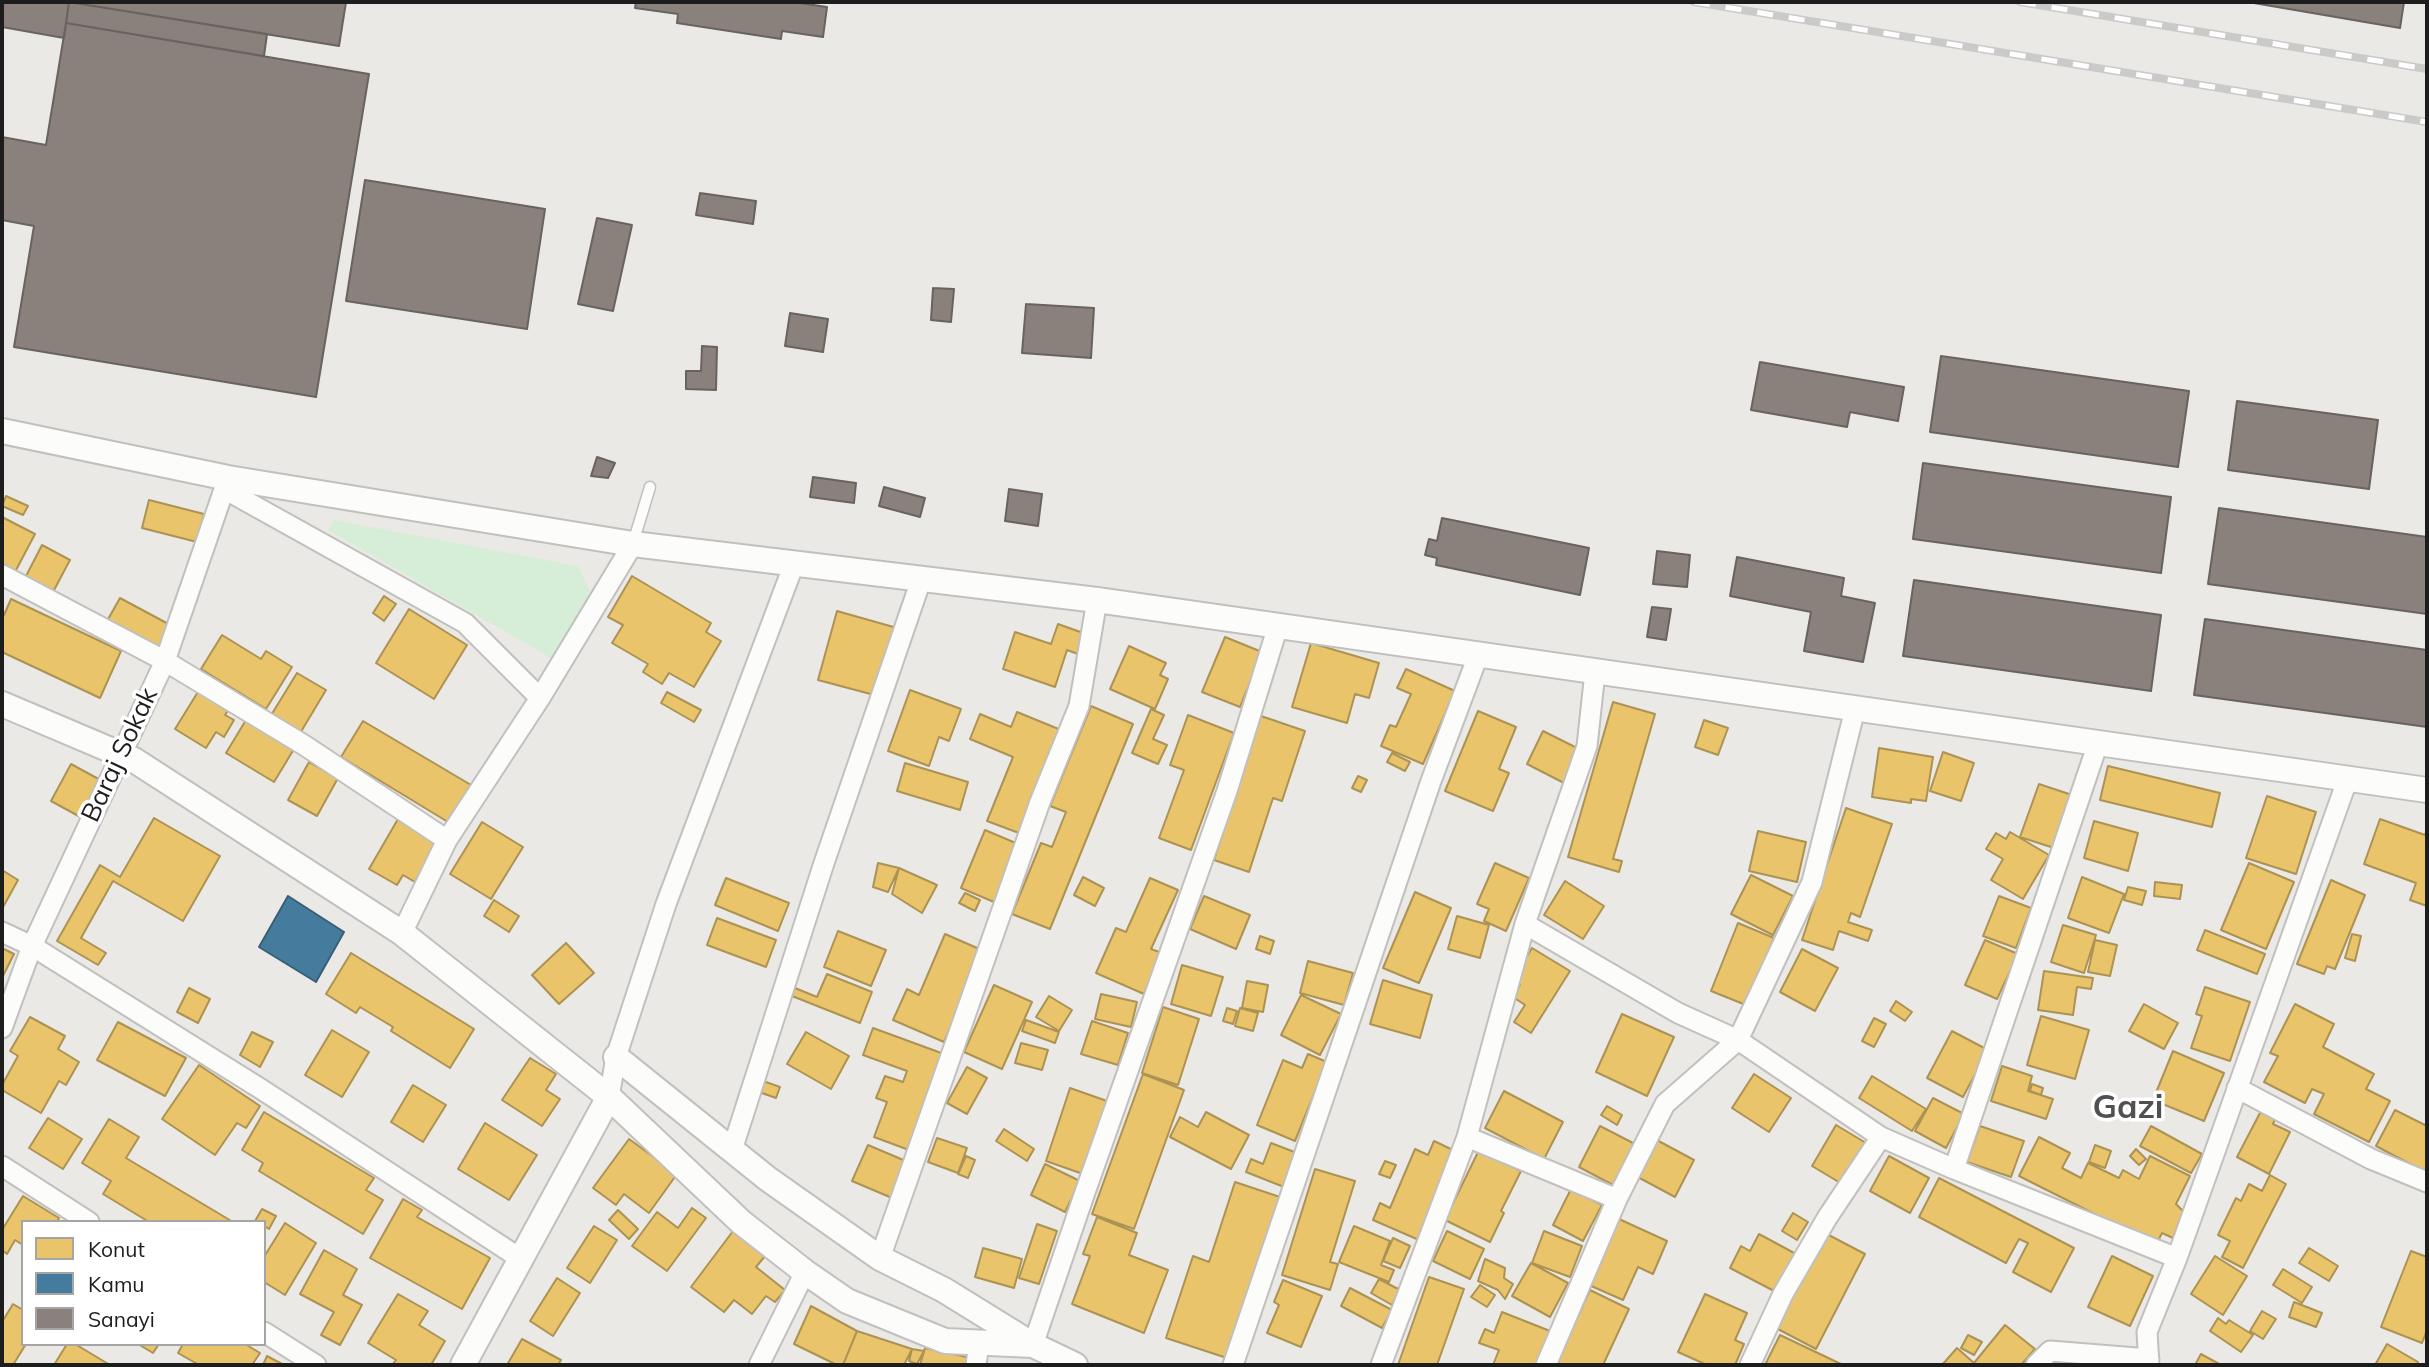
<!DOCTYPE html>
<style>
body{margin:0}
#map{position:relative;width:2429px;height:1367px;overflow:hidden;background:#ebe9e6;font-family:Mulish,sans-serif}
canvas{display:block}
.frame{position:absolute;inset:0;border:4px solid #1d1d1d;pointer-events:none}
.legend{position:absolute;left:21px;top:1220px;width:245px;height:126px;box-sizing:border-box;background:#fff;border:2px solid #a5a5a5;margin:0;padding:9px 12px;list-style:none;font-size:21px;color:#1d1d1d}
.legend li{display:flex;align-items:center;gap:14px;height:35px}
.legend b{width:35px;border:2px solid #a5a5a5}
</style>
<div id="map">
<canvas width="2429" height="1367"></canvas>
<div class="frame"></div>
<ul class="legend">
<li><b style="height:19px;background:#e9c46a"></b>Konut</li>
<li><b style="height:19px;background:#457b9d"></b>Kamu</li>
<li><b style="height:19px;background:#8a817c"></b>Sanayi</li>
</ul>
</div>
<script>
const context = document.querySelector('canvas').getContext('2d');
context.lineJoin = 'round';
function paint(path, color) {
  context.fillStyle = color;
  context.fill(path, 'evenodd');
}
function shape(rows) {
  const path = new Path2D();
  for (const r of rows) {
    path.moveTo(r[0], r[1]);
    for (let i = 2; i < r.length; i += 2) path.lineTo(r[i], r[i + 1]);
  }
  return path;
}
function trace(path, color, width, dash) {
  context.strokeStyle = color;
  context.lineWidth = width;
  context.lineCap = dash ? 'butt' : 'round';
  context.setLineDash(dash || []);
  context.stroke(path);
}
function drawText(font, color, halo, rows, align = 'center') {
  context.font = font + ' Mulish,sans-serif';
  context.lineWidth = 7;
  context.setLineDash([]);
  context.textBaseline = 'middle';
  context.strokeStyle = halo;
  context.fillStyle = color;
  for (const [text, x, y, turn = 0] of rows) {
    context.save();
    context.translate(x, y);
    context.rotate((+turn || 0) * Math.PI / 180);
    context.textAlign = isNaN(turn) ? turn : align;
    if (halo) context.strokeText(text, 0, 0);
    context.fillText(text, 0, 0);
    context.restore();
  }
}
paint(shape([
 [334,520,578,566,592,597,551,658,328,530]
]), '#d6eed7');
const homes = shape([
 [6,496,28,506,23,515,2,506,6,496],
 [149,500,204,514,197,542,142,528,149,500],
 [2,517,35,534,15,572,2,565,2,517],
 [42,545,70,560,53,592,25,578,42,545],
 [632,576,711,623,706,632,721,641,694,687,669,673,662,684,643,672,648,664,612,643,623,625,608,617,632,576],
 [384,596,396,604,384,621,373,613,384,596],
 [120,598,174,627,161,650,107,621,120,598],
 [11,599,121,651,100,698,2,652,2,615,4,615,11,599],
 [409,609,467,645,434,699,376,663,409,609],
 [837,611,897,628,878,696,818,680,837,611],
 [1058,624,1086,634,1078,654,1067,650,1055,687,1003,669,1015,632,1051,644,1058,624],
 [222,635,261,659,266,651,292,667,266,709,201,669,222,635],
 [1225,637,1262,652,1240,707,1202,692,1225,637],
 [1311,643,1379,663,1369,698,1355,694,1347,723,1292,707,1311,643],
 [1129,646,1166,663,1160,675,1168,679,1155,709,1110,689,1129,646],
 [1406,669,1455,691,1423,764,1381,746,1390,725,1396,727,1411,694,1397,688,1406,669],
 [297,673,326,690,299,735,270,717,297,673],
 [201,687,231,706,225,715,234,720,224,737,216,732,206,748,175,729,201,687],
 [910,690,961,709,949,741,939,737,929,766,888,751,910,690],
 [667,692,701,710,694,722,661,703,667,692],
 [1613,702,1655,714,1613,859,1622,861,1619,872,1568,857,1613,702],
 [1091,706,1133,724,1050,929,1012,914,1041,843,1052,847,1066,812,1050,806,1091,706],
 [1151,709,1164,715,1153,739,1167,745,1158,764,1132,753,1151,709],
 [1478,711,1516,727,1499,769,1509,773,1493,811,1445,791,1478,711],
 [1017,712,1061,730,1019,833,987,821,1013,757,970,739,980,714,1011,727,1017,712],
 [1188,715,1234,733,1191,850,1159,838,1184,770,1170,765,1188,715],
 [1261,716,1305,731,1282,801,1273,798,1249,872,1214,860,1261,716],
 [246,720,294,749,274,782,226,753,246,720],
 [1704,720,1728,728,1718,755,1695,747,1704,720],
 [363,721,471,785,448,822,341,757,363,721],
 [1543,731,1581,750,1564,783,1527,764,1543,731],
 [1879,748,1933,757,1926,801,1911,799,1911,803,1872,797,1879,748],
 [1943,752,1974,763,1961,801,1930,791,1943,752],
 [1392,753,1410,762,1405,771,1387,762,1392,753],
 [309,762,338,778,317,816,288,800,309,762],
 [905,763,968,782,960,810,897,791,905,763],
 [71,764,104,782,84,819,51,801,71,764],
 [2108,766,2220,793,2212,827,2100,800,2108,766],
 [1358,776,1367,780,1361,792,1352,788,1358,776],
 [2039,784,2072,795,2054,848,2020,837,2039,784],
 [2267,796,2316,812,2296,874,2246,858,2267,796],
 [1846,808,1892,824,1860,917,1851,913,1848,922,1872,930,1868,941,1839,931,1833,950,1802,940,1846,808],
 [154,818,220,856,183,921,113,881,81,938,106,953,98,965,57,941,100,865,120,877,154,818],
 [398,819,438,842,415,882,403,875,397,885,369,869,398,819],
 [2380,819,2425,835,2427,829,2427,906,2410,900,2416,883,2364,864,2380,819],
 [2094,821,2138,833,2128,871,2084,858,2094,821],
 [482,822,523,847,491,899,450,874,482,822],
 [985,830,1018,844,994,902,961,888,985,830],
 [1758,831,1806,842,1797,882,1749,871,1758,831],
 [2010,832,2049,855,2023,899,1991,880,2003,859,1986,849,1996,833,2006,839,2010,832],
 [878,863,899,868,888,892,873,887,878,863],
 [1495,863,1529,878,1506,931,1484,921,1489,909,1477,904,1495,863],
 [2249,863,2294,882,2266,949,2221,930,2249,863],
 [899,868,937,885,922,913,892,894,899,868],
 [2,870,18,880,2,909,2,870],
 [1751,875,1793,896,1773,935,1731,914,1751,875],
 [1083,877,1104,888,1095,906,1074,895,1083,877],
 [2082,877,2124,894,2109,933,2068,918,2082,877],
 [726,878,789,903,778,931,715,905,726,878],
 [1150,878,1178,890,1151,949,1162,953,1144,994,1096,973,1116,928,1126,932,1150,878],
 [2331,880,2365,895,2335,969,2327,966,2324,974,2297,964,2331,880],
 [1565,881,1604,906,1583,939,1544,915,1565,881],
 [2155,882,2182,885,2180,899,2154,896,2155,882],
 [2128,887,2146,891,2142,905,2124,900,2128,887],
 [1415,892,1451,908,1419,983,1383,968,1415,892],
 [965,893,980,900,975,911,959,903,965,893],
 [1204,896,1250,915,1236,949,1190,929,1204,896],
 [1999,896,2031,908,2016,948,1983,936,1999,896],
 [494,900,519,916,509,932,484,916,494,900],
 [1457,916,1489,925,1480,958,1448,949,1457,916],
 [717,918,776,940,766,967,707,945,717,918],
 [1738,923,1774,938,1746,1005,1711,991,1738,923],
 [2063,925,2096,935,2084,973,2051,962,2063,925],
 [2205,930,2265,954,2257,974,2197,950,2205,930],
 [838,931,886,950,871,986,824,967,838,931],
 [945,934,984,951,944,1042,893,1020,907,989,919,995,945,934],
 [2352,934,2361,936,2355,961,2345,958,2352,934],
 [1260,936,1274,941,1270,954,1256,949,1260,936],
 [1985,940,2018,954,1997,999,1965,985,1985,940],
 [2095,940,2117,945,2110,976,2088,972,2095,940],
 [566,943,594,973,559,1004,532,975,566,943],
 [2,948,14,954,2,978,2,948],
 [1532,948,1570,971,1531,1033,1514,1022,1525,1005,1513,997,1520,985,1512,980,1532,948],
 [1802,949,1838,968,1815,1011,1780,992,1802,949],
 [351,953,474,1029,450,1068,391,1031,393,1027,360,1007,356,1013,326,994,351,953],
 [1308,961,1353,973,1344,1005,1300,993,1308,961],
 [1182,965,1223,977,1211,1016,1171,1004,1182,965],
 [2044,971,2093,978,2091,989,2077,987,2073,1015,2038,1010,2044,971],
 [827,974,872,992,860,1023,792,996,795,988,817,997,827,974],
 [1383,980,1432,995,1420,1038,1370,1024,1383,980],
 [1247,981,1268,985,1263,1012,1242,1008,1247,981],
 [994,985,1032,1002,1002,1069,964,1052,994,985],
 [2205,987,2250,1002,2230,1061,2191,1048,2202,1016,2196,1014,2205,987],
 [189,988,210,999,198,1023,177,1012,189,988],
 [1101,994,1137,1002,1131,1027,1095,1019,1101,994],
 [1301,995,1341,1014,1320,1055,1281,1035,1301,995],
 [1049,996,1072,1010,1059,1031,1036,1017,1049,996],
 [1896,1001,1912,1012,1905,1021,1890,1011,1896,1001],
 [2144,1004,2178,1023,2164,1049,2129,1031,2144,1004],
 [2295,1004,2334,1024,2323,1047,2374,1074,2366,1089,2390,1101,2369,1142,2314,1114,2324,1094,2312,1089,2305,1103,2264,1082,2278,1056,2270,1053,2295,1004],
 [1163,1007,1199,1019,1178,1085,1142,1073,1163,1007],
 [1227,1008,1237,1011,1233,1024,1223,1021,1227,1008],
 [1240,1008,1258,1013,1253,1031,1235,1026,1240,1008],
 [1622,1014,1674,1037,1647,1096,1596,1072,1622,1014],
 [2041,1016,2089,1030,2075,1079,2027,1065,2041,1016],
 [30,1017,65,1036,58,1049,79,1062,66,1085,59,1081,41,1113,2,1090,2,1085,18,1056,10,1051,30,1017],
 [1874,1018,1886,1024,1874,1047,1862,1041,1874,1018],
 [1026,1020,1059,1032,1055,1043,1022,1031,1026,1020],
 [1092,1021,1128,1033,1118,1065,1081,1054,1092,1021],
 [118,1022,186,1058,165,1096,97,1060,118,1022],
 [873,1028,944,1054,909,1150,874,1137,887,1102,876,1098,885,1076,903,1082,907,1071,863,1055,873,1028],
 [332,1030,369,1052,342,1097,305,1075,332,1030],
 [1952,1031,1988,1050,1963,1097,1927,1078,1952,1031],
 [252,1032,273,1042,260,1067,240,1055,252,1032],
 [806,1032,849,1056,831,1089,787,1064,806,1032],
 [1021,1043,1048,1050,1042,1070,1015,1063,1021,1043],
 [2173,1051,2224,1073,2204,1121,2153,1100,2173,1051],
 [1308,1054,1327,1062,1295,1141,1257,1125,1283,1060,1302,1068,1308,1054],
 [530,1058,556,1074,546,1090,560,1099,542,1126,502,1100,530,1058],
 [199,1065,260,1106,246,1128,237,1123,215,1155,162,1119,199,1065],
 [2002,1066,2032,1076,2028,1091,2053,1099,2046,1119,1991,1101,2002,1066],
 [967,1067,987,1078,967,1114,947,1103,967,1067],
 [1143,1074,1184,1090,1134,1229,1092,1214,1143,1074],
 [1754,1074,1791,1098,1769,1132,1732,1108,1754,1074],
 [1872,1076,1926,1109,1912,1131,1859,1098,1872,1076],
 [763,1081,780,1087,776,1098,759,1092,763,1081],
 [2032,1084,2043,1088,2041,1095,2030,1091,2032,1084],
 [413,1085,446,1105,423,1142,391,1122,413,1085],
 [1070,1088,1107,1101,1083,1174,1046,1161,1070,1088],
 [1504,1091,1563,1122,1544,1159,1485,1128,1504,1091],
 [1933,1098,1964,1114,1946,1148,1915,1131,1933,1098],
 [1607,1106,1622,1115,1617,1125,1601,1115,1607,1106],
 [2262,1109,2276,1117,2273,1124,2290,1132,2269,1174,2237,1157,2262,1109],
 [2395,1110,2427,1126,2427,1173,2376,1146,2395,1110],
 [264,1112,374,1178,366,1190,383,1200,363,1234,259,1171,263,1163,242,1150,264,1112],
 [1206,1112,1249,1135,1231,1169,1170,1137,1180,1117,1198,1127,1206,1112],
 [48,1118,82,1139,63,1169,29,1148,48,1118],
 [109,1119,139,1137,126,1158,233,1222,149,1222,103,1194,111,1181,82,1163,109,1119],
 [485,1123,537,1155,509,1200,458,1169,485,1123],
 [1836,1125,1866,1143,1842,1184,1812,1166,1836,1125],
 [1600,1126,1635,1144,1613,1185,1579,1167,1600,1126],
 [1980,1126,2024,1141,2011,1177,1967,1162,1980,1126],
 [2151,1126,2202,1154,2191,1173,2140,1146,2151,1126],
 [1004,1129,1034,1149,1027,1161,996,1141,1004,1129],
 [2039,1137,2070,1153,2062,1168,2081,1178,2088,1163,2119,1178,2123,1170,2139,1179,2150,1156,2190,1176,2176,1204,2183,1211,2173,1238,2162,1233,2156,1245,2019,1176,2039,1137],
 [937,1138,967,1148,958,1173,928,1162,937,1138],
 [1653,1138,1694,1160,1675,1197,1634,1175,1653,1138],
 [629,1139,677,1174,649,1213,624,1194,616,1205,593,1188,629,1139],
 [1434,1141,1457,1152,1419,1240,1373,1220,1380,1203,1390,1208,1415,1149,1428,1155,1434,1141],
 [1271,1143,1297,1153,1284,1187,1246,1172,1251,1159,1263,1164,1271,1143],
 [868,1145,908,1162,892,1198,852,1181,868,1145],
 [2095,1145,2111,1151,2105,1168,2089,1162,2095,1145],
 [2136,1149,2146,1159,2139,1165,2130,1156,2136,1149],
 [1479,1150,1521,1171,1501,1211,1504,1213,1490,1242,1445,1220,1479,1150],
 [966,1156,975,1160,968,1178,958,1174,966,1156],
 [1889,1156,1929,1178,1910,1213,1870,1191,1889,1156],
 [1385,1161,1396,1165,1390,1178,1379,1174,1385,1161],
 [1045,1164,1080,1181,1065,1212,1031,1195,1045,1164],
 [1315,1169,1355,1181,1330,1262,1338,1264,1330,1290,1282,1275,1315,1169],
 [2270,1175,2286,1184,2243,1268,2222,1257,2230,1241,2218,1235,2236,1198,2241,1201,2249,1184,2262,1191,2270,1175],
 [1939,1178,2074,1248,2051,1292,2013,1272,2028,1243,2019,1239,2006,1263,1919,1217,1939,1178],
 [1235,1182,1286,1199,1230,1359,1166,1338,1193,1256,1209,1262,1235,1182],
 [1571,1189,1602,1205,1583,1241,1553,1225,1571,1189],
 [23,1196,59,1218,57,1222,23,1222,23,1245,15,1240,7,1254,2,1250,2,1230,23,1196],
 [403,1199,422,1210,417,1217,490,1258,462,1309,370,1258,403,1199],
 [692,1208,706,1218,667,1271,632,1246,657,1212,678,1228,692,1208],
 [262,1209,276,1216,269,1229,264,1226,264,1222,255,1221,262,1209],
 [618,1210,638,1229,629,1239,609,1220,618,1210],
 [1793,1213,1808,1222,1797,1240,1782,1231,1793,1213],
 [1097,1217,1137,1233,1129,1255,1168,1270,1144,1333,1072,1304,1090,1256,1083,1254,1097,1217],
 [1619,1219,1667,1241,1653,1274,1638,1267,1623,1300,1589,1285,1619,1219],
 [285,1223,316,1243,285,1295,264,1282,264,1257,285,1223],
 [1037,1224,1057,1231,1039,1284,1019,1278,1037,1224],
 [594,1226,617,1240,590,1283,567,1268,594,1226],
 [1354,1226,1390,1241,1381,1265,1394,1270,1389,1282,1339,1262,1354,1226],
 [733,1231,765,1256,756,1267,785,1290,775,1302,766,1296,752,1314,734,1300,724,1312,691,1287,733,1231],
 [1447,1231,1484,1249,1470,1279,1433,1261,1447,1231],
 [1544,1231,1582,1246,1570,1277,1532,1263,1544,1231],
 [1823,1232,1865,1254,1816,1349,1774,1327,1823,1232],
 [1759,1234,1796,1254,1776,1292,1730,1268,1741,1246,1750,1251,1759,1234],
 [1393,1238,1410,1246,1400,1268,1383,1261,1393,1238],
 [983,1248,1022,1259,1014,1288,975,1277,983,1248],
 [2309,1248,2338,1266,2329,1281,2299,1263,2309,1248],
 [324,1250,357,1269,343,1295,362,1305,340,1345,321,1335,334,1312,300,1294,324,1250],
 [2411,1251,2427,1257,2427,1330,2422,1343,2381,1327,2411,1251],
 [2112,1256,2153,1276,2130,1326,2088,1307,2112,1256],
 [2215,1256,2247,1276,2223,1315,2191,1294,2215,1256],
 [1485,1259,1505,1268,1504,1278,1513,1284,1505,1299,1498,1290,1478,1281,1485,1259],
 [1531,1263,1568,1283,1550,1317,1512,1296,1531,1263],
 [2283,1269,2312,1287,2302,1303,2273,1285,2283,1269],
 [1429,1277,1464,1289,1437,1365,1398,1365,1429,1277],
 [557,1278,580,1293,553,1336,530,1321,557,1278],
 [1379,1279,1400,1290,1392,1305,1371,1293,1379,1279],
 [1283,1280,1322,1296,1301,1347,1267,1333,1279,1305,1274,1302,1283,1280],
 [1480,1285,1495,1295,1487,1307,1471,1297,1480,1285],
 [1350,1288,1392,1310,1382,1328,1341,1306,1350,1288],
 [1590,1290,1629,1309,1603,1365,1561,1365,1556,1363,1590,1290],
 [398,1294,428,1311,419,1325,445,1341,431,1365,392,1365,396,1360,368,1343,398,1294],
 [1705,1294,1747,1313,1735,1340,1744,1344,1735,1365,1707,1365,1678,1352,1705,1294],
 [2294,1302,2322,1313,2316,1327,2289,1317,2294,1302],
 [13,1304,23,1310,23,1344,26,1344,13,1365,6,1365,2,1363,2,1322,13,1304],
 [811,1306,857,1331,843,1365,837,1365,794,1344,811,1306],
 [2262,1311,2276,1319,2263,1339,2250,1331,2262,1311],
 [1502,1312,1550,1331,1536,1365,1493,1365,1499,1350,1479,1343,1485,1329,1494,1333,1502,1312],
 [2218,1318,2226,1324,2229,1320,2253,1335,2241,1352,2210,1331,2218,1318],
 [2005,1325,2035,1349,2021,1365,1942,1365,1957,1348,1974,1363,2005,1325],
 [857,1331,912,1349,904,1365,843,1365,857,1331],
 [1780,1335,1843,1365,1765,1365,1780,1335],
 [1968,1335,1982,1342,1974,1355,1961,1348,1968,1335],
 [522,1339,561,1360,558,1365,507,1365,522,1339],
 [67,1344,75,1344,110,1365,54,1365,67,1344],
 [138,1344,159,1344,153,1353,138,1344],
 [183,1344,245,1344,260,1353,252,1365,199,1365,178,1353,183,1344],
 [2387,1344,2418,1362,2416,1365,2375,1365,2387,1344],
 [925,1348,971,1358,969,1365,920,1365,925,1348],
 [912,1349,924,1351,917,1364,909,1361,912,1349],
 [2201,1354,2221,1365,2195,1365,2201,1354],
 [267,1356,284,1365,263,1365,267,1356]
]);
paint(homes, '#e9c46a');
trace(homes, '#ac9253', 2);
const public = shape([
 [288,896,344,932,316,982,259,947,288,896]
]);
paint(public, '#457b9d');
trace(public, '#395f77', 2);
const industry = shape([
 [2,2,69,2,64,38,2,27,2,2],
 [69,2,346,2,339,46,69,2],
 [69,2,267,34,264,56,66,23,69,2],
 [636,2,793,2,827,7,823,37,782,31,781,39,677,23,678,14,635,8,636,2],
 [2248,2,2404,2,2400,28,2248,2],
 [66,23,369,74,316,397,14,347,34,226,2,220,2,137,46,145,66,23],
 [365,180,545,209,527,329,346,301,365,180],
 [700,193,756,201,753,224,696,215,700,193],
 [597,218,632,225,613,311,578,304,597,218],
 [933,288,954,289,951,322,931,320,933,288],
 [1026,304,1094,308,1091,358,1022,353,1026,304],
 [790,313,828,319,823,352,785,346,790,313],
 [702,346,717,347,716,390,686,389,686,371,701,371,702,346],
 [1941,356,2189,391,2178,467,1930,432,1941,356],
 [1760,362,1904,387,1898,421,1850,412,1847,427,1751,410,1760,362],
 [2237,401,2378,420,2369,489,2228,470,2237,401],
 [597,457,615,463,608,478,591,476,597,457],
 [1923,463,2171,497,2161,573,1913,539,1923,463],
 [813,477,856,483,854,503,810,497,813,477],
 [884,487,925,498,920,517,879,506,884,487],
 [1009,489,1042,494,1038,526,1005,521,1009,489],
 [2219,508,2427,537,2427,614,2208,584,2219,508],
 [1442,518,1589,548,1580,595,1436,565,1437,558,1425,555,1429,539,1437,541,1442,518],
 [1657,551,1690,555,1687,587,1653,584,1657,551],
 [1737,557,1844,578,1841,596,1875,603,1863,662,1804,651,1811,612,1730,596,1737,557],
 [1914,580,2161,615,2151,691,1903,656,1914,580],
 [1652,607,1671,609,1666,640,1647,637,1652,607],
 [2205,619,2427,650,2427,727,2194,695,2205,619]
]);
paint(industry, '#8a817c');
trace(industry, '#696360', 2);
const service = shape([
 [633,543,650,487]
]);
const minor = shape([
 [226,490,465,623,540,698],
 [2,575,165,661,304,745,447,840],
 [1595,672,1587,746,1525,924,1678,1013,1738,1040,1812,882,1855,709],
 [2,932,32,946,261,1089,521,1259],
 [402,933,447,840,540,698,633,544],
 [2,1028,32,946,165,661,228,478],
 [2237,1088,2371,1159,2427,1182],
 [609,1097,616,1057,666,904,794,564],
 [1467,1137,1617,1199],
 [732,1150,823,866,921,580],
 [2,1166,89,1222],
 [1954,1169,2098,743],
 [880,1258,1040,802,1079,706,1097,600],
 [264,1332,316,1365],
 [1033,1345,1083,1198,1227,791,1278,626],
 [759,1365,805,1272],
 [976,1365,979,1343],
 [1233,1365,1431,781,1479,653],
 [1381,1365,1467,1137,1525,924],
 [1546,1365,1617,1199,1665,1104,1738,1040,1881,1137],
 [1750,1365,1783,1294,1827,1218,1881,1137,1954,1169,2177,1258],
 [2036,1365,2050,1351,2149,1359],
 [2149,1365,2147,1332,2177,1258,2348,778]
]);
const tertiary = shape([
 [2,431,228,478,633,544,1097,600,2427,790],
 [2,704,134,760,402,933,609,1097,741,1222,805,1272,847,1301,945,1341,1033,1345],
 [616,1057,768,1179,880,1258,944,1290,1033,1345,1075,1365],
 [463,1365,609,1097]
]);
trace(service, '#c1c0be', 13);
trace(minor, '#c1c0be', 23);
trace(tertiary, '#c1c0be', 28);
trace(service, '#fcfcfb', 10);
trace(minor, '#fcfcfb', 19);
trace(tertiary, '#fcfcfb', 24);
const rail = shape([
 [1694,2,2427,122],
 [2020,2,2427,69]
]);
trace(rail, '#cacac9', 8);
trace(rail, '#fff', 5, [16]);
drawText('26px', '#1d1d1d', '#fff', [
 ["Baraj Sokak",120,755,-65]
]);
drawText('bold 33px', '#505050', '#fff', [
 ["Gazi",2128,1108]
]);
</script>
